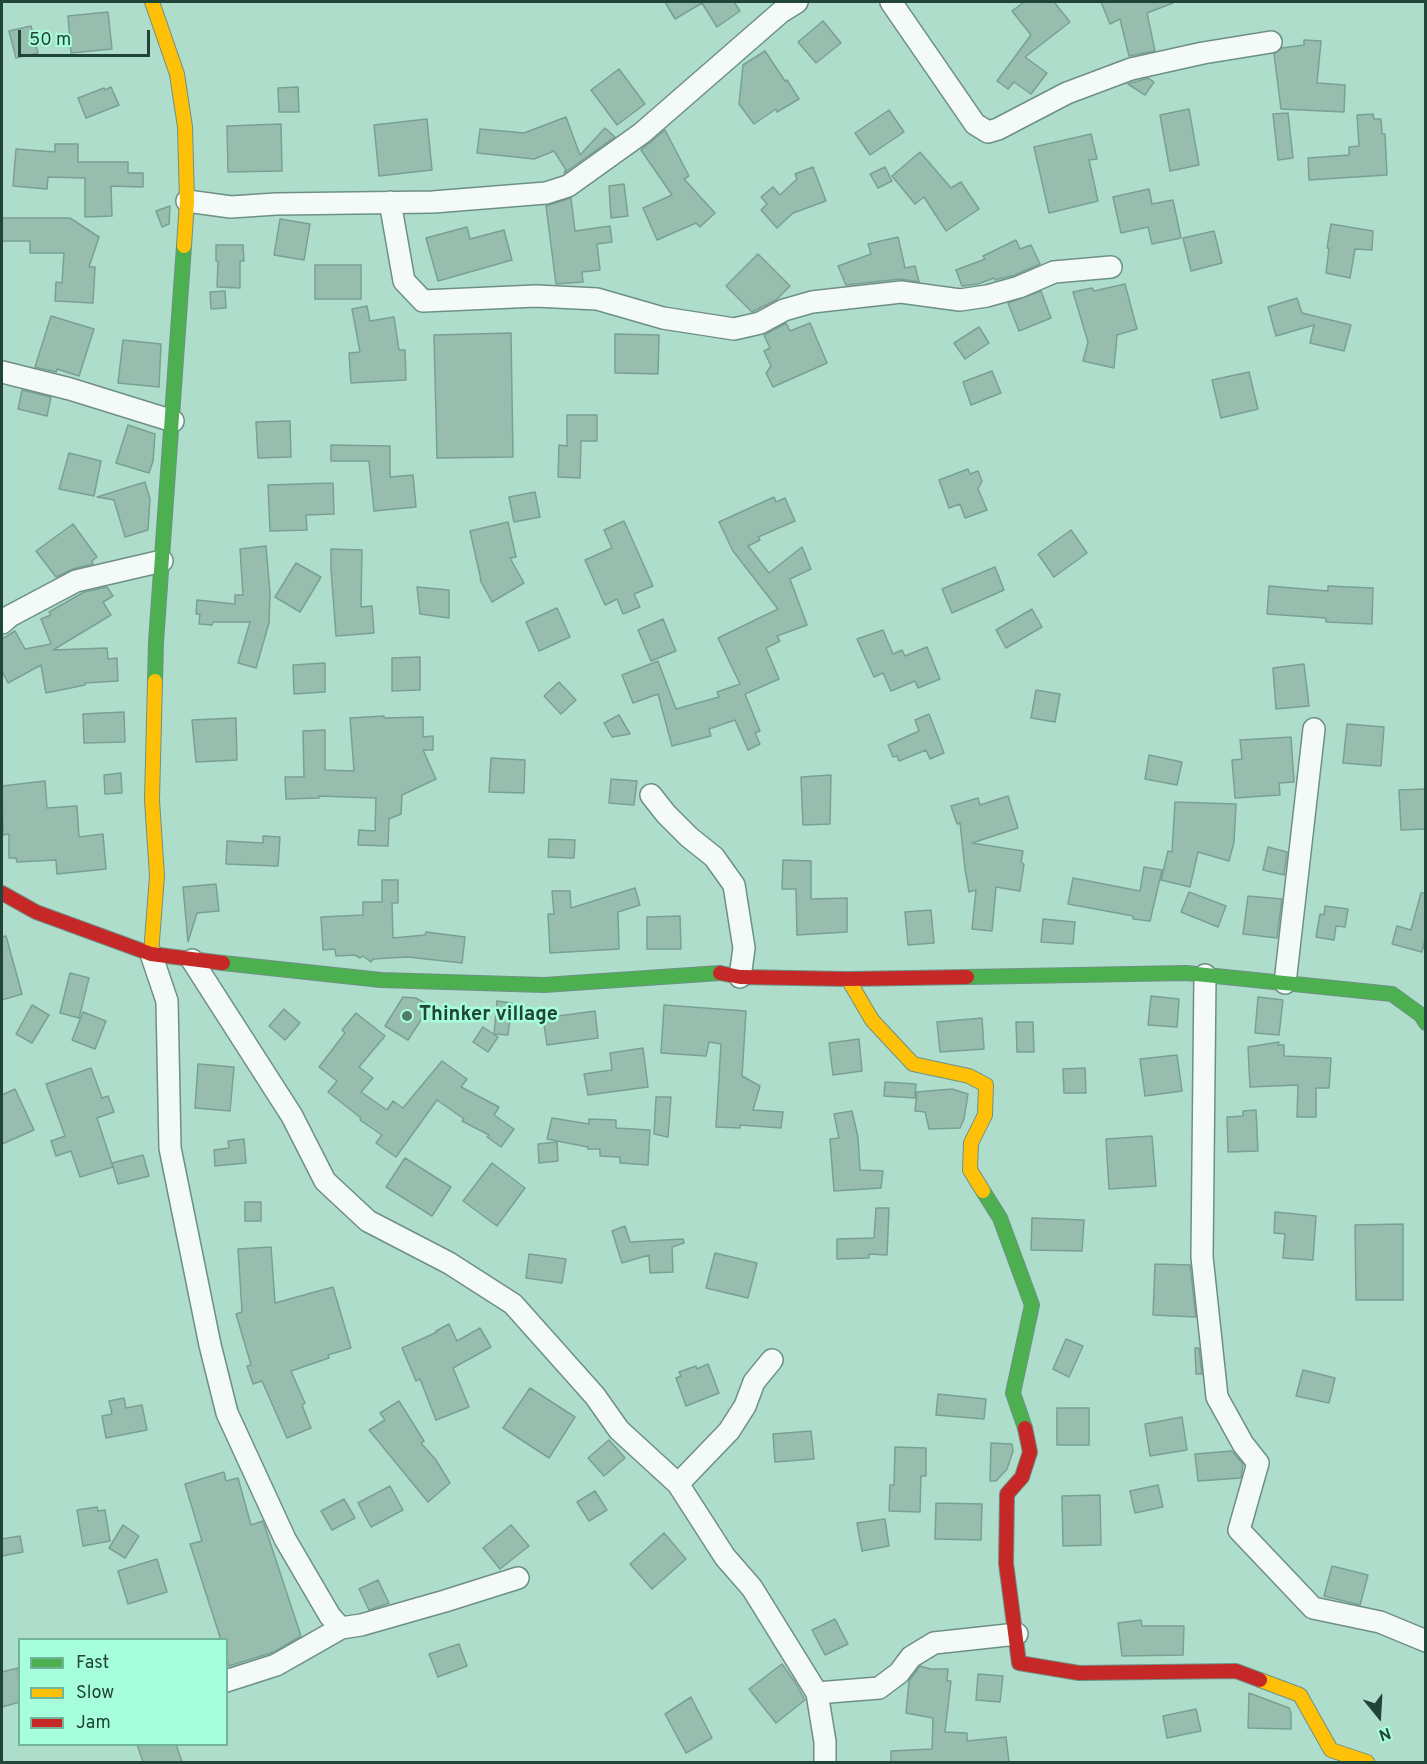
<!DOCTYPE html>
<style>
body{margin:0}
#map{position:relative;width:1427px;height:1764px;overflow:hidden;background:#aeddcb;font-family:Overpass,sans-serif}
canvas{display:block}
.frame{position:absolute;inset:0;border:3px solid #204437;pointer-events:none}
.legend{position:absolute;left:18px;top:1638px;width:210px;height:108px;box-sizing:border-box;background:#a7fedc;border:2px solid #71b49a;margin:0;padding:8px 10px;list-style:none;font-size:18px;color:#204437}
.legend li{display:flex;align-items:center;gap:12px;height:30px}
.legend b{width:30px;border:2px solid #71b49a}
.north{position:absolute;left:1349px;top:1686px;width:60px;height:60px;-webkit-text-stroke:4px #a7fedc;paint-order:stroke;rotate:162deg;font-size:16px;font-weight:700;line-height:24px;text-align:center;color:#204437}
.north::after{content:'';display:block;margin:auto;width:21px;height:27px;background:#204437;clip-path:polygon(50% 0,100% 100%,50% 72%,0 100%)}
.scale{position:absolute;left:18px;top:30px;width:132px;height:27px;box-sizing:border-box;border:3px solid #204437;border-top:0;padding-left:8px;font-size:18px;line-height:21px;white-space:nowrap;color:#204437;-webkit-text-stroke:4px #a7fedc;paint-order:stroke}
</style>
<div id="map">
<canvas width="1427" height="1764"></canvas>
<div class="frame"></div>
<ul class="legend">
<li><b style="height:8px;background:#4caf50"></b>Fast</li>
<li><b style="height:8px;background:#ffc107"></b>Slow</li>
<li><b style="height:8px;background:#c62828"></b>Jam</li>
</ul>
<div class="north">N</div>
<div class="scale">50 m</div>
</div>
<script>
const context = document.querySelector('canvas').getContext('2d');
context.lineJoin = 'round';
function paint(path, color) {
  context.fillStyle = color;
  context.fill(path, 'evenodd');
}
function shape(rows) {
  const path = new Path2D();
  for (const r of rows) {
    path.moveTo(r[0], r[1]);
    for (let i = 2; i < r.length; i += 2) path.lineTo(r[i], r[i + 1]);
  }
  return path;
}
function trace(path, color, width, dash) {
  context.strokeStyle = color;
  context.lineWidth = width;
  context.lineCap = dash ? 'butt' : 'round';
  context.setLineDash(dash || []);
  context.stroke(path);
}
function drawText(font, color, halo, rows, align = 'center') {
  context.font = font + ' Overpass,sans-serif';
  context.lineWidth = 5;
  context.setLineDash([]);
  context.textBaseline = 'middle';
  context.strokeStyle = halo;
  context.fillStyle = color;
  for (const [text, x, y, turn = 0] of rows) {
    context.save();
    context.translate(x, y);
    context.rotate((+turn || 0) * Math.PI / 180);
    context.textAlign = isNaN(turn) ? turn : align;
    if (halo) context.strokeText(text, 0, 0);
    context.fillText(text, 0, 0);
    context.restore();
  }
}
const building = shape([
 [665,2,734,2,740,11,717,27,702,3,675,19,665,2],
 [1024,2,1054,2,1070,22,1025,57,1047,73,1031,94,1014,82,1008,89,997,81,1031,35,1012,11,1024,2],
 [1101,2,1173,2,1173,3,1147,13,1155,51,1129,56,1120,19,1110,24,1101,2],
 [108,12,112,49,71,53,68,16,108,12],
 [823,21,841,43,816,63,798,42,823,21],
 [31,26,38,53,16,58,9,31,31,26],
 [1304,40,1321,41,1317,83,1345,85,1344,112,1281,109,1274,54,1282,48,1304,45,1304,40],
 [765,51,785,81,787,80,799,99,777,112,776,109,754,124,739,104,743,65,765,51],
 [619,69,645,104,617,125,591,90,619,69],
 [1148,78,1154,82,1145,95,1128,84,1148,78],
 [111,87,119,105,86,118,78,98,104,88,105,90,111,87],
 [298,87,299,112,279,112,278,88,298,87],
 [1189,109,1199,165,1170,171,1160,115,1189,109],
 [889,110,904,132,870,155,855,133,889,110],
 [1288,113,1293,158,1278,160,1273,114,1288,113],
 [1373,114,1374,119,1381,119,1382,134,1385,134,1387,175,1309,180,1308,158,1349,155,1349,147,1359,146,1357,115,1373,114],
 [566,117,580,155,605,128,615,137,564,173,566,170,554,151,534,159,477,153,480,129,524,133,566,117],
 [427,119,432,170,379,176,374,125,427,119],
 [281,124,282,171,228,172,227,126,281,124],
 [665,130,689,176,684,179,715,213,700,227,696,223,657,240,643,208,672,195,641,150,665,130],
 [1091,134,1097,159,1089,160,1098,201,1049,213,1034,147,1091,134],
 [55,144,78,144,78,162,128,162,128,173,143,173,143,187,111,186,112,216,85,217,85,178,48,177,47,189,13,186,16,149,55,152,55,144],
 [920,152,951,188,961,182,979,209,946,231,924,197,915,204,892,176,920,152],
 [813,167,826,201,793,213,777,228,761,210,767,204,761,197,773,187,780,195,797,179,795,174,813,167],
 [885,167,892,181,878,188,870,174,885,167],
 [624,184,628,216,611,218,609,186,624,184],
 [1149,189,1152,204,1173,200,1181,238,1152,244,1148,227,1121,233,1113,197,1149,189],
 [571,198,575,231,610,226,612,242,597,244,600,270,582,272,583,282,556,284,546,206,571,198],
 [170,206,169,224,162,227,156,211,170,206],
 [2,218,70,218,99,237,89,267,95,267,93,303,55,301,56,282,62,283,64,253,30,253,30,241,2,241,2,218],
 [280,219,310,224,304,260,274,255,280,219],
 [1331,224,1373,231,1372,250,1355,249,1350,278,1326,273,1329,248,1327,248,1331,224],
 [467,227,470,239,504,230,512,260,438,281,426,238,467,227],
 [1214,231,1222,263,1191,271,1183,238,1214,231],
 [898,237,905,268,915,266,919,282,900,279,846,285,838,266,871,254,868,244,898,237],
 [1016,240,1020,249,1031,245,1040,264,1015,275,995,280,994,278,978,284,962,286,956,270,985,259,983,256,1016,240],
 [216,245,243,245,244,261,240,261,240,288,217,287,218,261,216,261,216,245],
 [758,254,790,286,776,300,752,312,726,286,758,254],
 [315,265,361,265,361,299,315,299,315,265],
 [1125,284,1137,329,1117,335,1114,368,1083,361,1088,342,1073,292,1092,288,1094,291,1125,284],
 [225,291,226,308,211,309,210,292,225,291],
 [1041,291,1051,318,1019,331,1008,303,1041,291],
 [1297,298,1302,313,1351,325,1344,351,1310,343,1314,325,1276,336,1268,307,1297,298],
 [367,306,370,321,394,317,399,350,405,350,406,380,351,383,349,353,360,352,352,309,367,306],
 [51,316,94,329,79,376,57,369,56,372,35,367,51,316],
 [786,323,790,331,810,323,827,363,773,387,766,373,771,366,764,351,770,348,764,335,786,323],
 [979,327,989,343,965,359,954,343,979,327],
 [511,333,513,457,437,458,434,335,511,333],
 [615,334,659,335,658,374,615,373,615,334],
 [123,340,161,344,159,387,118,383,123,340],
 [992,371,1001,393,971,405,963,382,992,371],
 [1249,372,1258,409,1221,418,1212,380,1249,372],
 [22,390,51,397,47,416,18,409,22,390],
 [567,415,597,415,597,441,581,441,580,478,558,477,559,445,567,446,567,415],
 [290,421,291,457,258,458,256,422,290,421],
 [128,425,155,434,153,461,149,473,116,463,128,425],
 [331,445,390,446,390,477,413,475,416,507,374,511,369,461,331,461,331,445],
 [69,453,101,461,94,496,59,489,69,453],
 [968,469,970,474,978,471,982,481,978,489,987,510,965,518,960,504,949,508,939,480,968,469],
 [145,482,150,499,148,530,125,537,114,500,97,497,145,482],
 [333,483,334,514,306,515,307,530,270,531,268,485,333,483],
 [535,492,540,517,514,522,509,497,535,492],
 [774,497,776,502,785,498,795,521,758,537,760,540,748,546,769,573,802,547,811,569,790,579,807,625,777,636,780,641,766,648,779,679,745,694,760,731,755,733,760,744,748,750,735,720,709,729,711,736,672,746,658,694,633,703,622,675,658,661,676,709,719,697,717,692,740,684,718,638,778,609,733,551,719,522,774,497],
 [624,521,653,586,634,594,640,607,623,614,617,599,605,605,585,560,612,548,604,530,624,521],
 [508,522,516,557,510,558,524,583,492,602,480,580,481,580,470,531,508,522],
 [73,524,97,557,92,561,93,564,73,569,56,577,36,551,73,524],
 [1071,530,1087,553,1054,577,1038,554,1071,530],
 [266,546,270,593,269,623,256,668,238,663,250,622,213,622,212,625,199,624,200,614,196,614,197,600,235,604,235,595,243,595,240,549,266,546],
 [331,549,362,550,361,607,372,606,374,633,336,636,331,569,331,549],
 [296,563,321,577,300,612,275,597,296,563],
 [995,567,1004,590,952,613,942,589,995,567],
 [1269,586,1328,591,1328,586,1373,588,1372,624,1326,622,1326,618,1267,614,1269,586],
 [107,587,113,596,103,602,111,615,53,650,107,648,108,659,117,658,118,681,85,683,85,685,46,693,41,665,8,683,2,671,2,639,15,631,25,649,51,644,41,619,51,615,49,612,84,592,107,587],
 [417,587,449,590,449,618,420,614,417,587],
 [557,608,570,637,539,651,526,622,557,608],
 [1032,609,1042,627,1006,648,996,630,1032,609],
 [663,619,676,651,651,661,638,630,663,619],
 [883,630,893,654,902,650,905,656,927,647,940,679,918,688,915,681,891,691,883,673,874,677,857,639,883,630],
 [420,657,420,690,392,691,392,658,420,657],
 [325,663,325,692,294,694,293,665,325,663],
 [1304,664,1309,706,1276,709,1273,668,1304,664],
 [559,682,576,700,561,714,544,696,559,682],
 [1036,690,1060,694,1055,722,1031,718,1036,690],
 [124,712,125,742,84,743,83,714,124,712],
 [929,714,944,753,930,759,926,750,899,761,897,756,893,757,888,745,919,731,915,720,929,714],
 [619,715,630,734,612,737,604,723,619,715],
 [384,716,384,718,423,717,423,737,433,736,433,750,423,750,436,779,402,795,401,814,389,819,388,846,358,845,359,830,375,831,376,798,319,796,319,798,286,799,285,777,304,777,303,731,325,730,325,770,354,771,350,718,384,716],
 [236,718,237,760,196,762,192,720,236,718],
 [1347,724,1384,727,1381,766,1343,763,1347,724],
 [1291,737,1294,782,1279,783,1280,795,1235,798,1232,760,1242,759,1240,740,1291,737],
 [1149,755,1182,762,1177,785,1145,779,1149,755],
 [491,758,525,760,524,793,489,792,491,758],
 [121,773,122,793,105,794,104,775,121,773],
 [831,775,830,824,803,825,801,777,831,775],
 [611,779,637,781,634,805,609,803,611,779],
 [45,781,47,808,77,806,79,837,103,834,106,869,57,874,56,860,17,862,16,858,9,858,9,834,3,835,2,786,45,781],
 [1425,789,1425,829,1401,830,1399,790,1425,789],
 [1008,796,1018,828,972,843,1023,851,1021,862,1024,864,1020,891,996,887,992,931,972,929,976,890,969,892,965,869,960,823,957,824,951,806,978,798,980,805,1008,796],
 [1175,802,1236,804,1234,842,1229,861,1198,852,1190,887,1161,880,1168,851,1172,852,1175,802],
 [263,836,280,837,278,866,226,864,227,841,263,843,263,836],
 [549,839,575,840,574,858,548,857,549,839],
 [1268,847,1287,852,1284,875,1263,870,1268,847],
 [783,860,811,861,811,899,847,898,847,932,797,935,796,889,782,889,783,860],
 [1144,867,1162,870,1150,921,1133,919,1133,916,1068,904,1073,878,1140,891,1144,867],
 [382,880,398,880,398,903,392,903,393,938,425,935,426,932,465,937,462,963,408,957,373,959,371,962,363,956,360,958,355,955,336,956,335,949,323,950,321,917,363,915,363,902,382,902,382,880],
 [216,884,219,911,197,913,188,942,183,887,216,884],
 [635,888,640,905,618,912,619,949,550,953,548,914,554,914,552,891,570,891,571,908,635,888],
 [1189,892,1226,906,1218,927,1181,912,1189,892],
 [1421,893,1425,893,1425,940,1422,952,1392,944,1397,926,1411,930,1421,893],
 [1248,896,1282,899,1277,938,1243,934,1248,896],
 [1325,906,1348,909,1345,927,1336,926,1334,940,1316,937,1320,914,1324,915,1325,906],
 [931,910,934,943,908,945,905,912,931,910],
 [680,916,681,949,647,949,647,917,680,916],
 [1043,919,1075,922,1073,944,1041,942,1043,919],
 [6,936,22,994,2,1000,2,937,6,936],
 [70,973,89,978,79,1018,60,1013,70,973],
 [1151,996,1179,999,1177,1027,1148,1025,1151,996],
 [403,997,416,998,430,1006,408,1040,385,1026,403,997],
 [1258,997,1283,1000,1279,1035,1255,1033,1258,997],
 [497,1001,512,1003,508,1035,494,1034,497,1001],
 [32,1005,49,1015,32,1043,16,1034,32,1005],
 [664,1005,746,1011,742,1076,760,1086,753,1110,783,1112,781,1128,740,1125,740,1128,716,1127,721,1044,709,1042,706,1056,661,1053,664,1005],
 [284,1009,300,1023,285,1040,269,1026,284,1009],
 [595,1011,598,1038,547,1045,543,1018,595,1011],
 [83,1012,106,1021,95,1049,72,1040,83,1012],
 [356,1013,385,1036,359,1067,373,1078,361,1092,387,1110,393,1101,403,1108,442,1061,467,1079,461,1087,499,1107,494,1115,514,1129,501,1147,487,1137,489,1135,462,1121,464,1119,437,1100,396,1157,376,1143,382,1135,360,1120,361,1118,328,1092,337,1081,319,1067,345,1033,342,1030,356,1013],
 [982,1018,984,1049,940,1052,937,1022,982,1018],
 [1016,1022,1033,1022,1034,1052,1017,1052,1016,1022],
 [483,1027,498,1037,488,1052,473,1042,483,1027],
 [859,1039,862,1071,833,1075,829,1043,859,1039],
 [1279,1042,1278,1045,1284,1045,1284,1056,1331,1058,1329,1088,1316,1088,1316,1117,1297,1117,1298,1085,1250,1087,1248,1047,1279,1042],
 [643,1048,648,1087,588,1095,584,1074,612,1070,610,1053,643,1048],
 [1177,1055,1182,1091,1145,1096,1140,1059,1177,1055],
 [198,1064,234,1067,230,1111,195,1108,198,1064],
 [91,1068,102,1098,108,1096,114,1112,97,1118,113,1167,80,1177,71,1151,56,1156,51,1141,65,1136,46,1084,91,1068],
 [1085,1068,1086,1093,1064,1093,1063,1069,1085,1068],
 [885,1082,916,1084,915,1098,884,1096,885,1082],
 [15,1089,34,1130,2,1144,2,1095,15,1089],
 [952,1089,968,1094,964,1119,960,1128,929,1129,925,1112,915,1111,917,1092,952,1089],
 [656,1097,671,1097,668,1137,654,1134,656,1097],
 [1256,1110,1258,1151,1228,1152,1227,1117,1243,1116,1243,1111,1256,1110],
 [852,1111,858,1137,860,1170,883,1171,881,1188,834,1191,830,1139,839,1138,834,1114,852,1111],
 [552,1118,589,1124,589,1119,616,1120,616,1128,650,1130,648,1165,620,1163,620,1157,600,1156,600,1149,588,1149,588,1147,547,1139,552,1118],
 [1152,1136,1156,1186,1109,1189,1106,1139,1152,1136],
 [244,1139,246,1163,215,1166,214,1150,229,1148,228,1141,244,1139],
 [557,1142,558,1161,539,1163,538,1144,557,1142],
 [143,1155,149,1176,118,1184,112,1163,143,1155],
 [405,1158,451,1187,432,1216,386,1187,405,1158],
 [492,1163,525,1188,497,1226,463,1201,492,1163],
 [245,1202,261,1202,261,1221,245,1221,245,1202],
 [876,1208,889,1208,887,1255,869,1254,869,1258,837,1259,837,1239,874,1238,876,1208],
 [1275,1212,1316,1216,1313,1260,1283,1258,1285,1234,1274,1233,1275,1212],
 [1032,1218,1084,1220,1082,1251,1031,1250,1032,1218],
 [1403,1224,1403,1300,1356,1300,1355,1225,1403,1224],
 [625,1226,630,1242,683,1239,684,1243,672,1247,673,1272,650,1273,649,1255,622,1263,612,1231,625,1226],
 [271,1247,275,1303,333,1287,351,1348,328,1355,329,1358,291,1371,305,1403,302,1405,311,1428,287,1438,262,1381,253,1384,247,1366,251,1365,236,1314,242,1312,238,1249,271,1247],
 [715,1253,757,1263,748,1298,706,1288,715,1253],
 [529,1254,566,1259,562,1283,526,1278,529,1254],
 [1155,1264,1190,1265,1196,1317,1153,1315,1155,1264],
 [449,1324,457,1341,480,1328,491,1347,453,1368,469,1407,436,1420,420,1379,416,1381,402,1348,437,1332,436,1331,449,1324],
 [1066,1339,1083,1346,1069,1377,1053,1369,1066,1339],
 [1195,1348,1199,1348,1202,1374,1196,1374,1195,1348],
 [708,1364,719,1393,686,1406,676,1378,681,1376,679,1372,696,1366,697,1369,708,1364],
 [1303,1370,1335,1378,1329,1403,1296,1396,1303,1370],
 [530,1388,575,1417,549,1458,503,1428,530,1388],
 [938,1394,986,1399,984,1419,936,1415,938,1394],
 [124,1398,126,1408,142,1405,147,1430,106,1438,102,1416,112,1414,109,1401,124,1398],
 [399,1401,424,1441,421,1443,436,1460,450,1483,428,1502,369,1430,385,1420,380,1413,399,1401],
 [1057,1408,1089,1408,1089,1445,1057,1445,1057,1408],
 [1182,1417,1187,1450,1150,1456,1145,1424,1182,1417],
 [811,1431,814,1459,775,1462,773,1434,811,1431],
 [609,1440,625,1458,604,1476,588,1458,609,1440],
 [991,1443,1012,1444,1013,1451,1007,1469,996,1481,990,1481,991,1443],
 [895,1447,926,1448,926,1476,921,1476,920,1512,889,1511,890,1485,894,1485,895,1447],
 [1232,1451,1243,1464,1241,1478,1198,1481,1195,1454,1232,1451],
 [224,1472,226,1481,238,1478,251,1525,263,1521,301,1636,274,1652,229,1666,226,1657,226,1640,221,1640,190,1544,202,1541,185,1484,224,1472],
 [1158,1485,1163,1507,1135,1513,1130,1491,1158,1485],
 [390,1486,403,1510,371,1527,358,1503,390,1486],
 [595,1491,607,1510,589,1521,577,1502,595,1491],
 [1100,1495,1101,1545,1063,1546,1062,1496,1100,1495],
 [344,1499,355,1518,332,1530,321,1511,344,1499],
 [936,1503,982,1504,981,1540,935,1539,936,1503],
 [97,1507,98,1511,105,1510,110,1541,83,1546,77,1510,97,1507],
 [885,1519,889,1546,862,1551,857,1523,885,1519],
 [123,1525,139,1536,125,1558,109,1548,123,1525],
 [511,1525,529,1546,500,1569,483,1548,511,1525],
 [664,1533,686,1559,652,1589,630,1564,664,1533],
 [20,1536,23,1552,2,1556,2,1539,20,1536],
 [157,1559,167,1592,128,1604,118,1571,157,1559],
 [1332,1566,1368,1575,1360,1605,1324,1596,1332,1566],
 [378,1580,389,1603,369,1610,359,1589,378,1580],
 [835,1619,848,1644,825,1655,812,1630,835,1619],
 [1141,1620,1142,1626,1184,1626,1183,1655,1122,1656,1118,1623,1141,1620],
 [459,1644,467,1666,438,1677,429,1654,459,1644],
 [782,1664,795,1682,805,1700,776,1723,749,1689,782,1664],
 [920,1666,931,1669,948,1669,947,1681,951,1681,945,1732,967,1733,967,1741,1006,1737,1009,1762,891,1762,891,1751,932,1749,933,1718,906,1713,909,1681,920,1666],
 [18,1668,20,1702,2,1707,2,1672,18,1668],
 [978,1674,1003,1676,1000,1702,976,1700,978,1674],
 [1249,1693,1289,1708,1291,1713,1291,1729,1248,1728,1249,1693],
 [691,1697,712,1738,686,1753,665,1714,691,1697],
 [1196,1709,1201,1731,1167,1738,1163,1716,1196,1709],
 [137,1744,176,1744,182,1762,143,1762,137,1744]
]);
paint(building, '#96bdae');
trace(building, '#7aa092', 1.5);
const street = shape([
 [891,2,975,124,988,132,998,129,1067,93,1131,69,1203,53,1271,42],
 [187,201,231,207,276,204,433,202,546,193,568,186,642,133,781,12,797,2],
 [390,202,404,281,423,301,536,296,597,299,663,318,734,329,760,323,784,310,812,302,901,292,960,300,987,296,1019,287,1054,272,1111,267],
 [2,372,70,389,173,421],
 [2,623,10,616,76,581,162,561],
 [651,795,666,814,689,837,714,857,734,885,744,948,740,977],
 [151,954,167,1001,170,1148,210,1345,227,1413,285,1539,330,1616,341,1628,361,1625,445,1601,518,1578],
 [192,960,292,1116,325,1181,368,1221,449,1263,513,1304,595,1396,619,1430,678,1484,725,1557,752,1588,817,1693,825,1742,825,1762],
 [1205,975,1202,1257,1217,1397,1243,1444,1258,1463,1239,1530,1313,1608,1380,1622,1426,1641],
 [1285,983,1314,729],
 [678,1484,729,1431,745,1406,754,1382,772,1360],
 [226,1681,276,1665,341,1628],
 [817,1693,879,1688,899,1673,911,1657,934,1643,1017,1634]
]);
const fast = shape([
 [155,681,156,642,184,246],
 [223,963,381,980,544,985,720,973],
 [967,977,1186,973,1392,994,1421,1015,1426,1023],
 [983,1191,1000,1218,1032,1305,1013,1393,1025,1428]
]);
const slow = shape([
 [152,2,177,74,185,127,187,201,184,246],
 [151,954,157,876,152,800,155,681],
 [848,979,872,1020,913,1064,969,1076,986,1085,985,1115,971,1143,970,1170,983,1191],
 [1260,1680,1300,1695,1331,1750,1367,1762]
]);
const jam = shape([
 [2,893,36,912,151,954,223,963],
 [720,973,740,977,848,979,967,977],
 [1025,1428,1030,1452,1022,1477,1007,1494,1006,1563,1019,1663,1079,1673,1236,1671,1260,1680]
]);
trace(street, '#6e9084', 24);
trace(fast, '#6e9084', 16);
trace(slow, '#6e9084', 16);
trace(jam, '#6e9084', 16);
trace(street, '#f3faf7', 21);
trace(fast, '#4caf50', 14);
trace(slow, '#ffc107', 14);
trace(jam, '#c62828', 14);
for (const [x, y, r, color] of [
 [407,1016,6,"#527a6b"]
]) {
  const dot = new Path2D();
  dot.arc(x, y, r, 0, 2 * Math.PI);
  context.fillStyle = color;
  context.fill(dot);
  trace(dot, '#a7fedc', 2);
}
drawText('bold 20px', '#204437', '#a7fedc', [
 ["Thinker village",419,1016]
], 'left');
</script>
